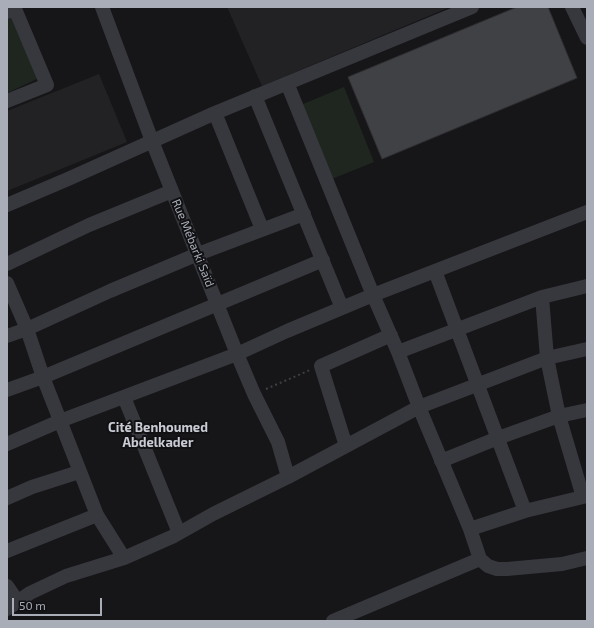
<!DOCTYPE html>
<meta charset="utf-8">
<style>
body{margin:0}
#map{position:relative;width:594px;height:628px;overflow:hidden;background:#161618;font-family:"Exo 2",sans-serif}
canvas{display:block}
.frame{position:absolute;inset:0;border:8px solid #a8adb8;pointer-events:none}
.scale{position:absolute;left:12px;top:598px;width:90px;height:18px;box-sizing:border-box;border:2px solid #a8adb8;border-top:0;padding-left:5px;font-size:12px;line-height:14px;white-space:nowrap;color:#a8adb8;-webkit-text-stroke:3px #111113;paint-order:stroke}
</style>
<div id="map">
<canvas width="594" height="628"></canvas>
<div class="frame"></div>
<div class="scale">50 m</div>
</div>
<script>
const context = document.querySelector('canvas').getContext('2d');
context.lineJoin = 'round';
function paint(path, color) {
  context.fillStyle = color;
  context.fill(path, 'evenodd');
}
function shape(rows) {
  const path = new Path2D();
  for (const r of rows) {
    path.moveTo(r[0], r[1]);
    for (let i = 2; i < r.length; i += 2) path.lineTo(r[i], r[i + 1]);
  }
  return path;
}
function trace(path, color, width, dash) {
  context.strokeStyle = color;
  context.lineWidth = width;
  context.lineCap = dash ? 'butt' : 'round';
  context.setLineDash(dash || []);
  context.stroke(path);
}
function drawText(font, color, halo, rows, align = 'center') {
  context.font = font + ' "Exo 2",sans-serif';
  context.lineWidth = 4;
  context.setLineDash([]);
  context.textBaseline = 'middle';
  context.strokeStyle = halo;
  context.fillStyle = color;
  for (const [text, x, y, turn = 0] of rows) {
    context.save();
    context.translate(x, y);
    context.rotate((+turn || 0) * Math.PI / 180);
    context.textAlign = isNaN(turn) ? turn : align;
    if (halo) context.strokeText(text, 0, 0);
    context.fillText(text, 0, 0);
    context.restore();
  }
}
paint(shape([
 [227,7,450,7,262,86],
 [99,74,127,142,7,191,7,111]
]), '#222225');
paint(shape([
 [12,15,39,78,7,93,7,18],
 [344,87,374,162,322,183,291,109]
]), '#1e261f');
const building = shape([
 [517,7,548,7,577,78,382,159,348,77,517,7]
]);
paint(building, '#404145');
trace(building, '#303034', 1);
trace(shape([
 [266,389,310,370]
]), '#3d3f44', 2, [2, 3]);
trace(shape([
 [102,7,152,141,237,354,254,394,278,442,288,477],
 [572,7,587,38],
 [7,12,15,9,47,85,7,101],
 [287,83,373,295,398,352,419,407,470,529,480,559,488,566,497,569,507,569,562,564,587,558],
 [255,96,342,308],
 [215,113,262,229],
 [7,205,68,179,215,113,472,7],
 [7,264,89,225,172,191],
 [435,271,525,511],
 [7,283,27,329,43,377,97,515,124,558],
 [542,297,547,358,559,416,583,497],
 [7,336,27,329,110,291,198,254,304,214],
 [398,352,542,297,587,286],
 [7,390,43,377,323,260],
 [124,397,179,533],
 [7,444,60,421,237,354,287,331,373,295,587,212],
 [346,446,321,366,391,335],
 [441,461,498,438,559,416,587,410],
 [7,498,32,487,79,472],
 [470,529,525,511,587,496],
 [7,551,97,515],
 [7,586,18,602],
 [7,609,30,593,66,576,124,558,174,536,213,514,288,477,419,407,547,358,587,349],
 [333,621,480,559]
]), '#37383d', 14);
drawText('12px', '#a8adb8', '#111113', [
 ["Rue Mébarki Saïd",193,243,68]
]);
drawText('bold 13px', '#c9ccd4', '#111113', [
 ["Cité Benhoumed",158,428],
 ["Abdelkader",158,443]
]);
</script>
